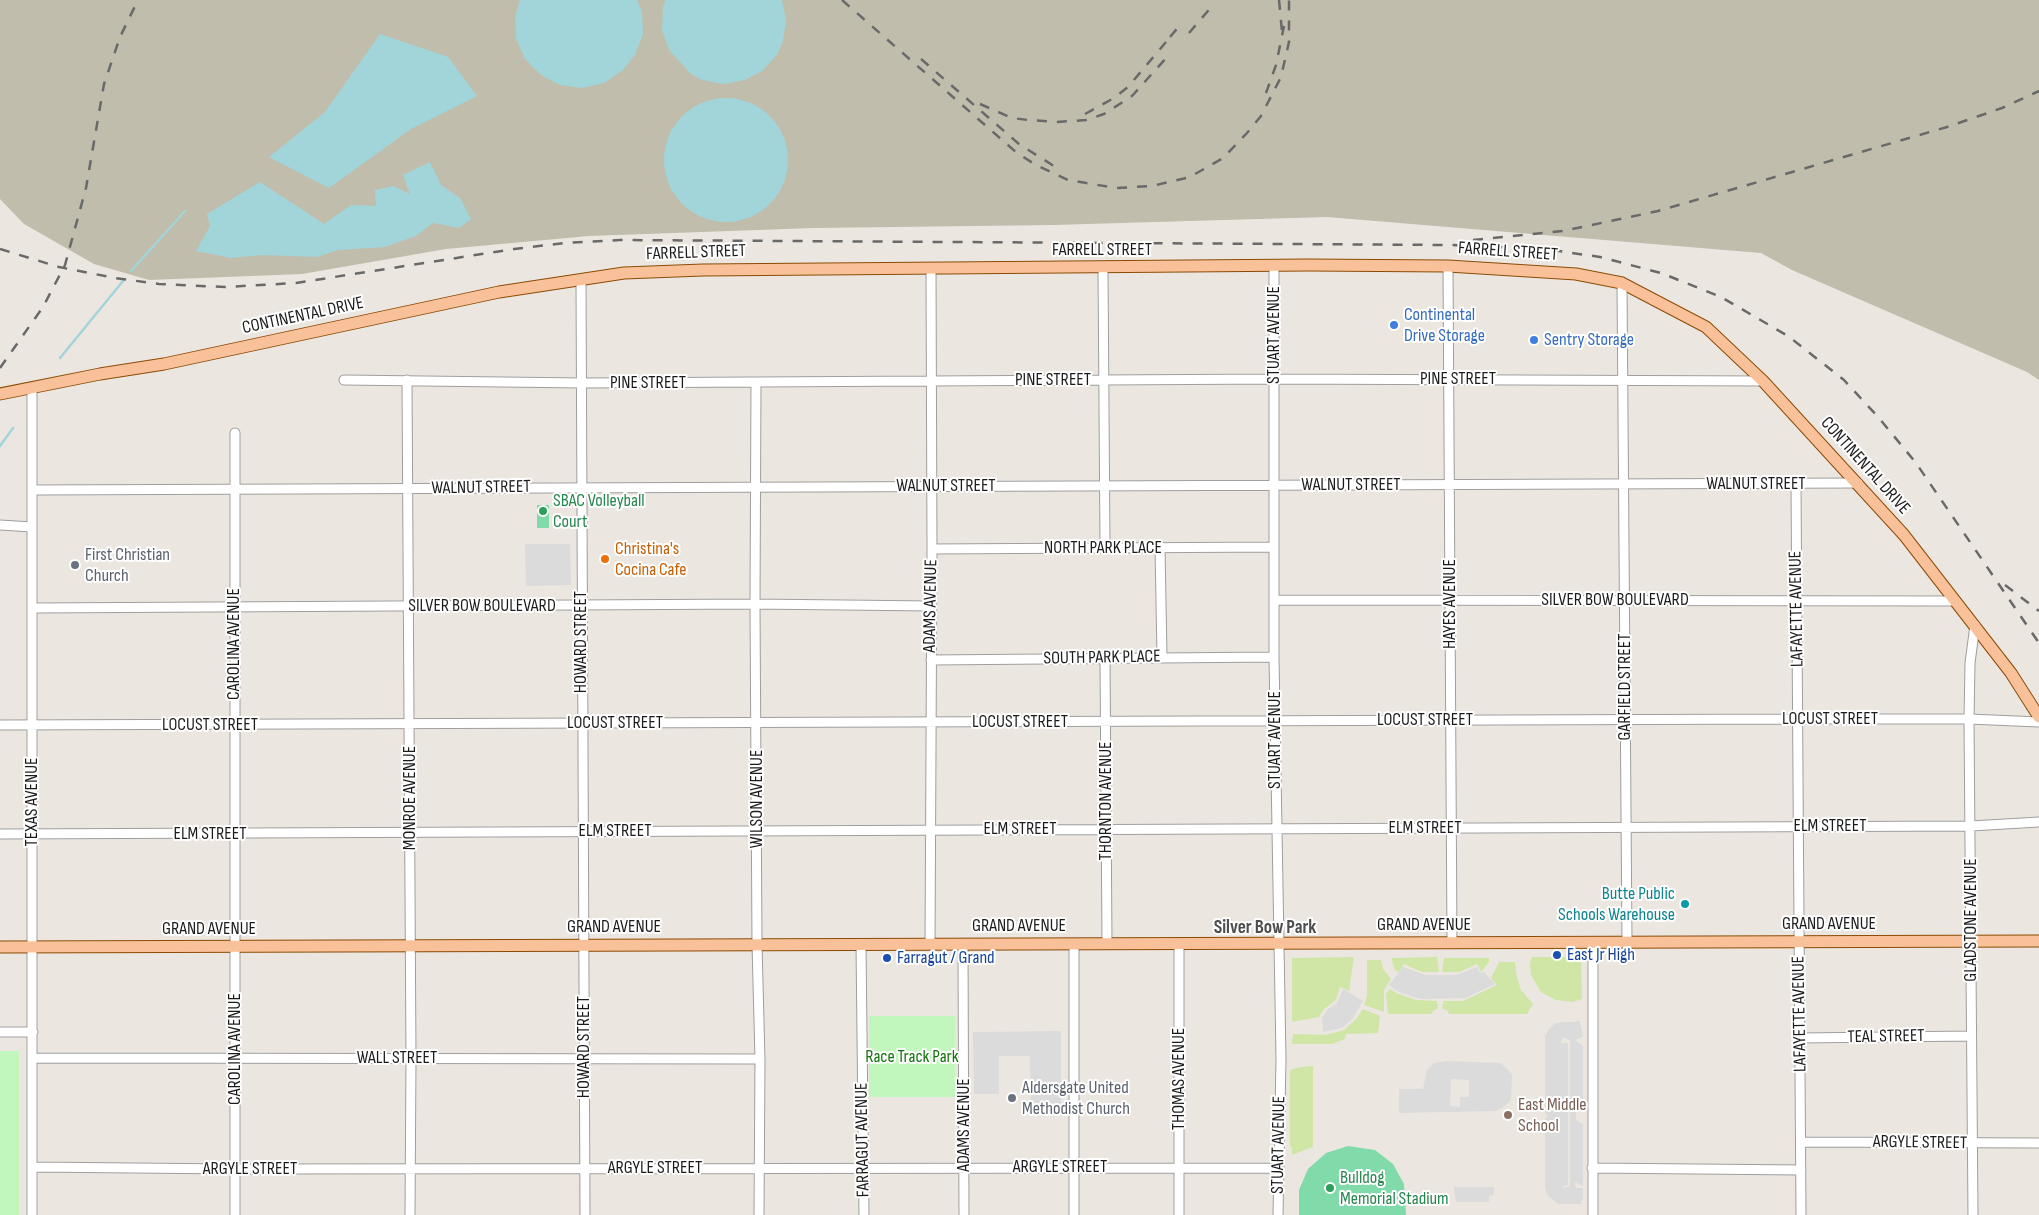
<!DOCTYPE html>
<style>
body{margin:0}
canvas{display:block;background:#ece6e0}
</style>
<canvas width="2039" height="1215"></canvas>
<script>
const context = document.querySelector('canvas').getContext('2d');
context.lineJoin = 'round';
function paint(path, color) {
  context.fillStyle = color;
  context.fill(path, 'evenodd');
}
function shape(rows) {
  const path = new Path2D();
  for (const r of rows) {
    if (r.length === 3) {
      path.moveTo(r[0] + r[2], r[1]);
      path.arc(r[0], r[1], r[2], 0, 2 * Math.PI);
      continue;
    }
    path.moveTo(r[0], r[1]);
    for (let i = 2; i < r.length; i += 2) path.lineTo(r[i], r[i + 1]);
  }
  return path;
}
function trace(path, color, width, dash) {
  context.strokeStyle = color;
  context.lineWidth = width;
  context.lineCap = dash ? 'butt' : 'round';
  context.setLineDash(dash || []);
  context.stroke(path);
}
function drawText(font, color, halo, rows, align = 'center') {
  context.font = font + ' "Sofia Sans Condensed",sans-serif';
  context.lineWidth = 4;
  context.setLineDash([]);
  context.textBaseline = 'middle';
  context.strokeStyle = halo;
  context.fillStyle = color;
  for (const [text, x, y, turn = 0] of rows) {
    context.save();
    context.translate(x, y);
    context.rotate((+turn || 0) * Math.PI / 180);
    context.textAlign = isNaN(turn) ? turn : align;
    if (halo) context.strokeText(text, 0, 0);
    context.fillText(text, 0, 0);
    context.restore();
  }
}
paint(shape([
 [0,0,2039,0,2039,380,2027,372,1792,270,1761,253,1327,217,1053,225,814,228,589,236,446,249,302,274,149,280,94,264,24,224,0,199]
]), '#c0bdac');
paint(shape([
 [1354,957,1349,991,1340,987,1336,1000,1324,1009,1319,1017,1292,1022,1292,958],
 [1437,957,1439,971,1437,972,1422,972,1404,964,1399,972,1395,970,1392,961,1392,958],
 [1532,957,1581,957,1582,999,1573,1002,1556,1000,1541,992,1531,975,1530,964],
 [1444,958,1489,958,1489,962,1481,972,1477,964,1459,972,1444,972,1442,971],
 [1367,960,1381,960,1383,969,1391,979,1384,990,1384,1012,1364,1005,1367,996],
 [1499,962,1515,962,1517,978,1521,990,1533,1004,1527,1014,1449,1014,1448,1011,1442,1008,1444,1001,1463,1001,1497,985,1491,978],
 [1390,989,1396,993,1416,1000,1437,1001,1438,1008,1433,1011,1431,1014,1388,1014,1386,994],
 [1363,1009,1380,1016,1378,1033,1346,1034,1345,1039,1332,1044,1292,1044,1293,1034,1325,1035,1344,1030,1356,1019],
 [1313,1066,1313,1147,1292,1155,1292,1147,1290,1147,1290,1070,1301,1067]
]), '#cfe6a6');
paint(shape([
 [869,1016,955,1016,955,1097,869,1097],
 [0,1051,19,1051,19,1215,0,1215]
]), '#c1f7bd');
paint(shape([
 [537,505,549,505,549,528,537,528],
 [1348,1146,1375,1150,1393,1164,1404,1184,1406,1215,1299,1215,1299,1190,1308,1169,1326,1153]
]), '#80daa9');
paint(shape([
 [525,544,570,544,571,585,526,586],
 [1403,967,1425,975,1457,975,1477,967,1480,973,1484,972,1495,984,1465,998,1421,999,1399,992,1389,985],
 [1343,989,1363,1001,1360,1006,1353,1018,1342,1028,1323,1032,1322,1018,1328,1009,1337,1003],
 [1580,1021,1583,1037,1575,1040,1583,1046,1583,1112,1576,1109,1576,1120,1583,1124,1583,1186,1575,1182,1575,1186,1577,1188,1583,1188,1583,1197,1581,1204,1558,1204,1548,1196,1545,1188,1545,1119,1548,1117,1545,1113,1545,1036,1549,1029,1555,1023],
 [1563,1037,1570,1040,1570,1186,1565,1188,1561,1186,1568,1185,1568,1043,1561,1043],
 [1061,1031,1061,1111,1031,1112,1030,1056,999,1056,999,1094,974,1094,973,1032],
 [1445,1061,1501,1063,1512,1074,1511,1100,1504,1107,1495,1111,1399,1113,1399,1089,1423,1089,1427,1070,1434,1063],
 [1451,1079,1469,1080,1469,1097,1460,1097,1460,1107,1450,1106],
 [1454,1187,1494,1187,1494,1195,1489,1196,1489,1202,1456,1202]
]), '#dbdbdb');
paint(shape([
 [520,0,637,0,642,12,643,34,635,55,623,70,604,83,582,88,560,85,541,75,525,59,516,39,515,17],
 [666,0,782,0,786,20,783,41,777,55,762,71,745,80,724,84,702,80,691,74,669,50,662,30,663,7],
 [380,34,448,57,477,96,411,129,329,188,269,157,325,112],
 [726,160,62],
 [430,162,441,185,460,198,471,219,459,228,433,223,416,236,385,247,338,250,317,257,261,255,231,258,196,251,210,226,207,214,260,182,324,224,351,205,376,206,375,190,393,186,410,194,403,175]
]), '#a1d5d9');
trace(shape([
 [131,271,185,211],
 [60,358,123,281],
 [0,446,13,428]
]), '#a1d5d9', 2.5);
const minor = shape([
 [1274,266,1274,657,1281,1059,1278,1215],
 [1448,266,1452,943],
 [1103,268,1105,548],
 [581,279,585,1215],
 [1622,283,1627,942],
 [344,380,583,383,1274,379,1763,381],
 [407,380,411,1058,410,1215],
 [756,382,755,604,757,944,760,1059,759,1215],
 [32,388,32,1215],
 [235,433,235,1215],
 [1796,484,1801,1215],
 [33,490,1858,483],
 [0,525,32,527],
 [1160,547,1162,657],
 [932,549,1274,547],
 [1274,600,1956,601],
 [33,608,755,604,931,606],
 [1105,658,1107,944],
 [931,660,1274,657],
 [0,725,1799,719,1969,719,2039,722],
 [0,834,1971,826,2039,822],
 [861,944,864,1215],
 [930,944,932,549,931,268],
 [963,944,964,1215],
 [0,1032,33,1032],
 [1800,1038,1971,1036],
 [33,1058,760,1059],
 [1801,1142,2039,1143],
 [33,1167,235,1169,1278,1168],
 [1592,1168,1801,1170],
 [1074,1215,1074,944],
 [1179,1215,1179,943],
 [1593,1215,1593,942],
 [1973,1215,1969,719,1970,663,1975,625]
]);
const major = shape([
 [0,394,100,374,164,364,499,292,624,273,703,270,1308,265,1448,266,1576,274,1622,283,1706,327,1763,381,1904,535,2011,673,2039,717],
 [0,947,2039,941]
]);
trace(minor, '#9f9f9f', 11);
trace(major, '#8c4b05', 13);
trace(minor, '#fff', 9);
trace(major, '#f8c199', 11);
trace(shape([
 [842,0,1017,153,1036,165,1068,180,1116,188,1152,186,1190,177,1223,158,1247,133,1261,116,1281,77,1289,42,1289,0],
 [1279,0,1282,32],
 [1189,33,1213,5],
 [1170,37,1181,24],
 [921,59,1019,144,1057,168],
 [1266,93,1276,65,1284,26],
 [980,104,1012,118,1028,120,1057,122,1086,120,1104,114,1132,96,1168,56],
 [1085,114,1114,98,1128,87,1166,42],
 [1473,240,1563,231,1658,211,1947,127,2002,108,2039,91],
 [0,249,59,267,115,278,159,284,225,287,296,283,514,249,565,243,620,240,1453,245,1545,249,1600,257,1661,273,1721,297,1788,336,1844,380,1879,418,1916,463,2039,643],
 [0,368,43,307,65,265,86,188,104,84,120,37,138,0],
 [2005,585,2039,611]
]), '#696969', 2.5, [10, 10]);
for (const [x, y, r, color] of [
 [1394,325,5,"#3f7fe0"],
 [1534,340,5,"#3f7fe0"],
 [543,511,5,"#2e9e5b"],
 [605,559,5,"#e8710a"],
 [75,565,5,"#6b7280"],
 [1685,904,5,"#0f9aa8"],
 [1557,955,5,"#1a4fb4"],
 [887,958,5,"#1a4fb4"],
 [1012,1098,5,"#6b7280"],
 [1508,1115,5,"#8d6e63"],
 [1330,1188,5,"#2e9e5b"]
]) {
  const dot = new Path2D();
  dot.arc(x, y, r, 0, 2 * Math.PI);
  context.fillStyle = color;
  context.fill(dot);
  trace(dot, '#fff', 2);
}
drawText('18px', '#1b1b1b', '#fff', [
 ["FARRELL STREET",1102,250],
 ["FARRELL STREET",1508,252,4],
 ["FARRELL STREET",696,253,-2],
 ["CONTINENTAL DRIVE",303,316,-12],
 ["STUART AVENUE",1274,335,-90],
 ["PINE STREET",1458,379],
 ["PINE STREET",1053,380],
 ["PINE STREET",648,383],
 ["CONTINENTAL DRIVE",1865,466,48],
 ["WALNUT STREET",1756,484],
 ["WALNUT STREET",1351,485],
 ["WALNUT STREET",946,486],
 ["WALNUT STREET",481,488,-1],
 ["NORTH PARK PLACE",1103,548],
 ["SILVER BOW BOULEVARD",1615,600],
 ["HAYES AVENUE",1450,604,-90],
 ["SILVER BOW BOULEVARD",482,606],
 ["ADAMS AVENUE",931,606,-89],
 ["LAFAYETTE AVENUE",1797,609,-91],
 ["HOWARD STREET",581,642,-90],
 ["CAROLINA AVENUE",234,644,-90],
 ["SOUTH PARK PLACE",1102,658,-1],
 ["GARFIELD STREET",1625,687,-90],
 ["LOCUST STREET",1830,719],
 ["LOCUST STREET",1425,720],
 ["LOCUST STREET",1020,722],
 ["LOCUST STREET",615,723],
 ["LOCUST STREET",210,725],
 ["STUART AVENUE",1275,740,-90],
 ["MONROE AVENUE",410,798,-90],
 ["WILSON AVENUE",757,799,-90],
 ["THORNTON AVENUE",1106,801,-90],
 ["TEXAS AVENUE",32,802,-90],
 ["ELM STREET",1830,826],
 ["ELM STREET",1425,828],
 ["ELM STREET",1020,829],
 ["ELM STREET",615,831],
 ["ELM STREET",210,834],
 ["GLADSTONE AVENUE",1971,920,-90],
 ["GRAND AVENUE",1829,924],
 ["GRAND AVENUE",1424,925],
 ["GRAND AVENUE",1019,926],
 ["GRAND AVENUE",614,927],
 ["GRAND AVENUE",209,929],
 ["LAFAYETTE AVENUE",1800,1014,-91],
 ["TEAL STREET",1886,1037,-1],
 ["HOWARD STREET",584,1047,-90],
 ["CAROLINA AVENUE",235,1049,-90],
 ["WALL STREET",397,1058],
 ["THOMAS AVENUE",1179,1079,-90],
 ["ADAMS AVENUE",964,1125,-90],
 ["FARRAGUT AVENUE",863,1140,-91],
 ["ARGYLE STREET",1920,1143,1],
 ["STUART AVENUE",1279,1145,-89],
 ["ARGYLE STREET",1060,1167],
 ["ARGYLE STREET",655,1168],
 ["ARGYLE STREET",250,1169]
]);
drawText('18px', '#366cbe', '#fff', [
 ["Continental",1404,315],
 ["Drive Storage",1404,336],
 ["Sentry Storage",1544,340]
], 'left');
drawText('18px', '#27864d', '#fff', [
 ["SBAC Volleyball",553,501],
 ["Court",553,522],
 ["Bulldog",1340,1178],
 ["Memorial Stadium",1340,1199]
], 'left');
drawText('18px', '#c56008', '#fff', [
 ["Christina's",615,549],
 ["Cocina Cafe",615,570]
], 'left');
drawText('18px', '#5b616d', '#fff', [
 ["First Christian",85,555],
 ["Church",85,576],
 ["Aldersgate United",1022,1088],
 ["Methodist Church",1022,1109]
], 'left');
drawText('18px', '#0d838f', '#fff', [
 ["Butte Public",1675,894],
 ["Schools Warehouse",1675,915]
], 'right');
drawText('18px', '#164399', '#fff', [
 ["East Jr High",1567,955],
 ["Farragut / Grand",897,958]
], 'left');
drawText('18px', '#15730f', '#fff', [
 ["Race Track Park",912,1057]
]);
drawText('18px', '#785e54', '#fff', [
 ["East Middle",1518,1105],
 ["School",1518,1126]
], 'left');
drawText('bold 19px', '#4e4e4e', '#fff', [
 ["Silver Bow Park",1265,928]
]);
</script>
